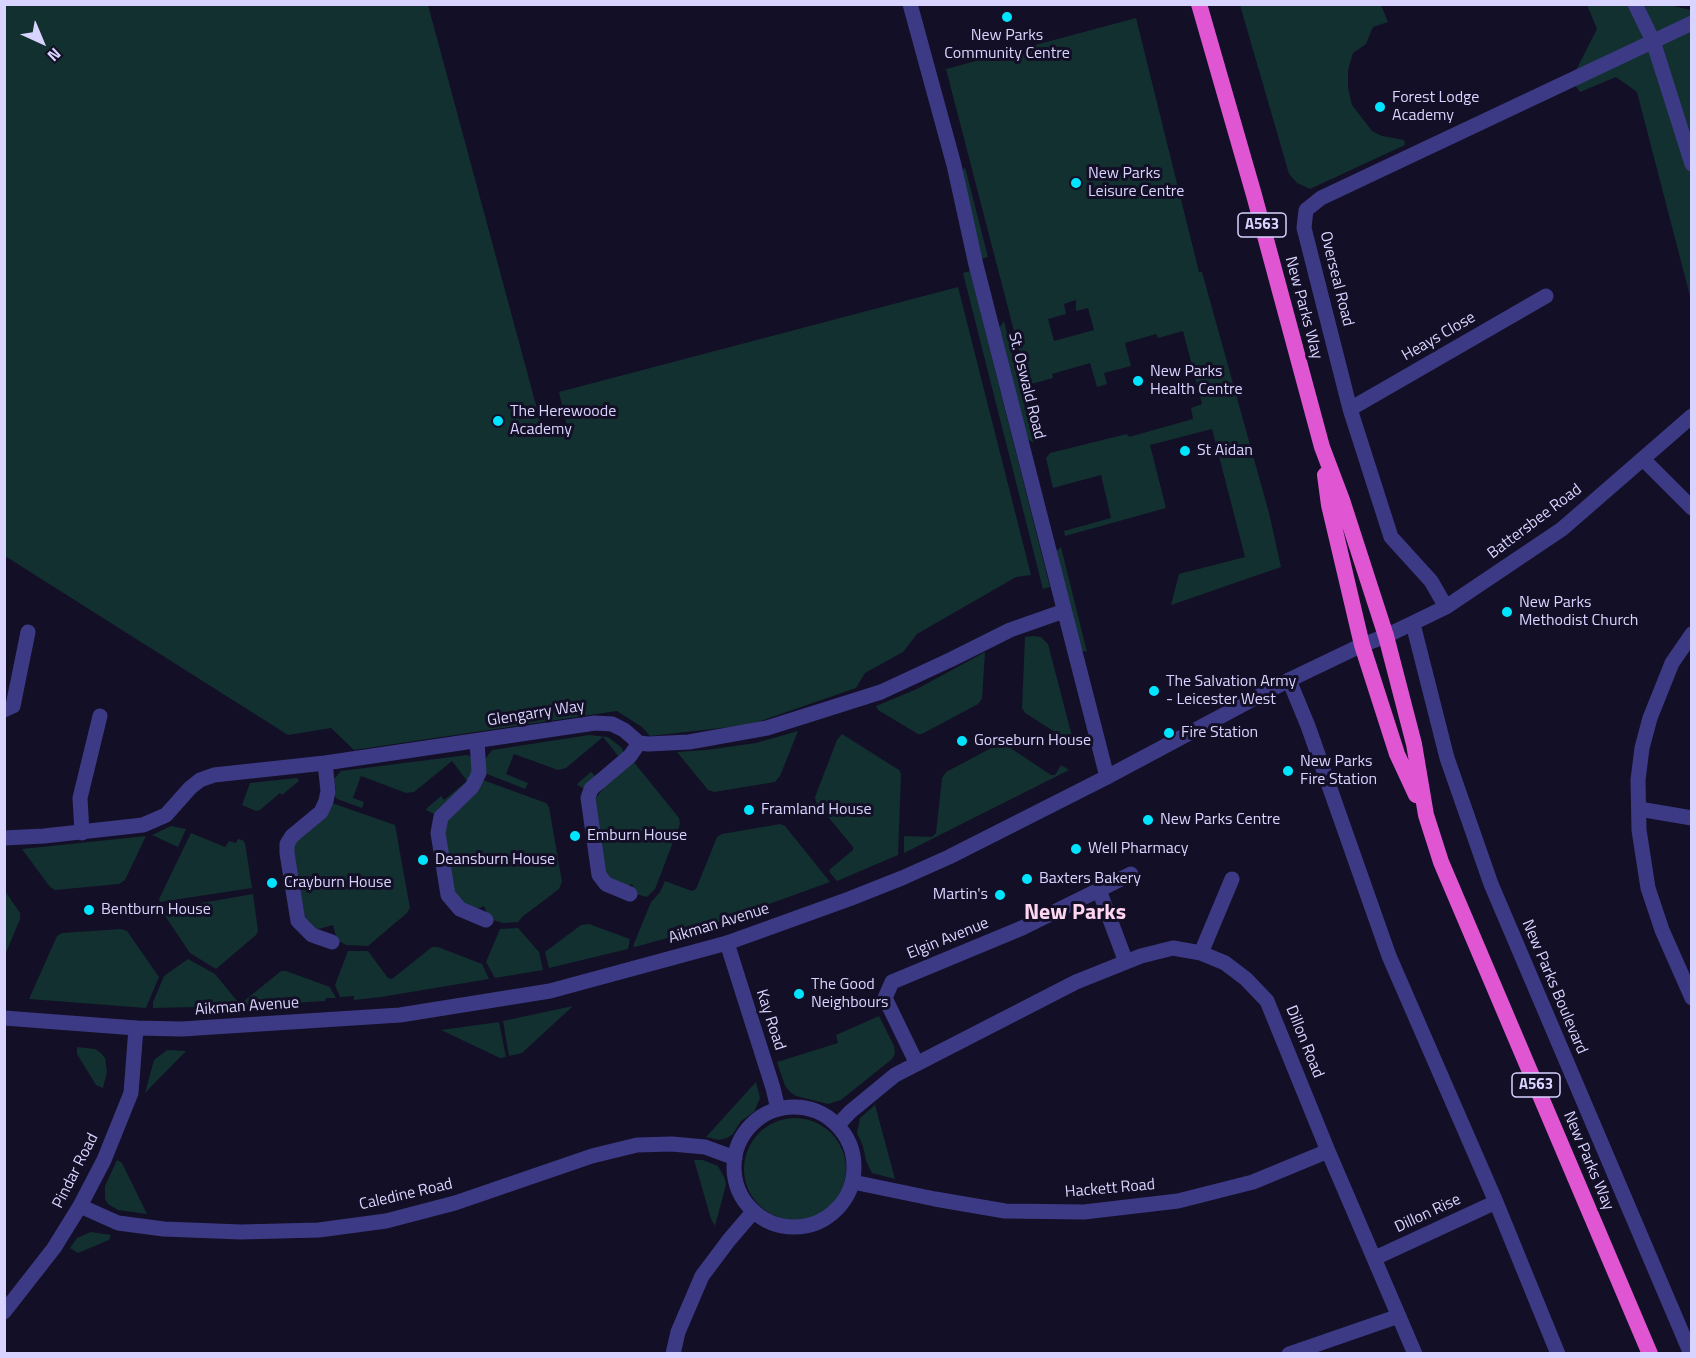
<!DOCTYPE html>
<style>
body{margin:0}
#map{position:relative;width:1696px;height:1358px;overflow:hidden;background:#130f26;font-family:"Titillium Web",sans-serif}
canvas{display:block}
.frame{position:absolute;inset:0;border:6px solid #d9d4ff;pointer-events:none}
.north{position:absolute;left:12px;top:12px;width:60px;height:60px;-webkit-text-stroke:4px #130f26;paint-order:stroke;rotate:136deg;font-size:16px;font-weight:700;line-height:24px;text-align:center;color:#d9d4ff}
.north::after{content:'';display:block;margin:auto;width:21px;height:27px;background:#d9d4ff;clip-path:polygon(50% 0,100% 100%,50% 72%,0 100%)}
</style>
<div id="map">
<canvas width="1696" height="1358"></canvas>
<div class="frame"></div>
<div class="north">N</div>
</div>
<script>
const context = document.querySelector('canvas').getContext('2d');
context.lineJoin = 'round';
function paint(path, color) {
  context.fillStyle = color;
  context.fill(path, 'evenodd');
}
function shape(rows) {
  const path = new Path2D();
  for (const r of rows) {
    if (r.length === 3) {
      path.moveTo(r[0] + r[2], r[1]);
      path.arc(r[0], r[1], r[2], 0, 2 * Math.PI);
      continue;
    }
    path.moveTo(r[0], r[1]);
    for (let i = 2; i < r.length; i += 2) path.lineTo(r[i], r[i + 1]);
  }
  return path;
}
function trace(path, color, width, dash) {
  context.strokeStyle = color;
  context.lineWidth = width;
  context.lineCap = dash ? 'butt' : 'round';
  context.setLineDash(dash || []);
  context.stroke(path);
}
function drawText(font, color, halo, rows, align = 'center') {
  context.font = font + ' "Titillium Web",sans-serif';
  context.lineWidth = 6;
  context.setLineDash([]);
  context.textBaseline = 'middle';
  context.strokeStyle = halo;
  context.fillStyle = color;
  for (const [text, x, y, turn = 0] of rows) {
    context.save();
    context.translate(x, y);
    context.rotate((+turn || 0) * Math.PI / 180);
    context.textAlign = isNaN(turn) ? turn : align;
    if (halo) context.strokeText(text, 0, 0);
    context.fillText(text, 0, 0);
    context.restore();
  }
}
paint(shape([
 [4,5,428,5,543,431,546,425,569,435,559,392,958,287,1031,575,1016,577,917,634,903,652,865,673,856,688,749,725,650,736,642,727,617,711,354,750,331,728,288,735,5,556],
 [1240,5,1381,5,1388,22,1373,27,1366,44,1353,53,1348,70,1348,88,1352,105,1372,131,1382,136,1404,140,1405,145,1310,189,1297,183,1289,174],
 [1587,5,1669,5,1691,10,1691,300,1637,92,1616,77,1580,92,1571,80,1597,29],
 [1136,18,1199,272,1202,272,1269,513,1281,567,1171,605,1179,574,1245,557,1212,429,1150,445,1166,508,1065,536,1064,531,1111,518,1101,475,1053,488,1046,458,1050,453,1127,434,1129,437,1193,419,1191,408,1202,404,1183,331,1158,338,1156,334,1125,343,1131,366,1104,373,1107,384,1097,387,1090,363,1052,374,1053,378,1028,385,946,69],
 [1076,300,1076,311,1088,308,1094,330,1054,341,1048,319,1066,314,1064,304],
 [965,167,988,257,980,259,959,175],
 [970,271,1050,587,1043,589,963,273],
 [1004,321,1034,443,1024,437,998,330],
 [1061,547,1087,652,1079,650,1054,553],
 [1033,636,1041,637,1048,644,1074,744,1025,713,1022,708,1025,637],
 [985,652,982,699,978,704,922,734,918,734,878,710,876,706,917,689],
 [798,731,780,776,775,782,714,792,708,790,677,752,706,750,756,743],
 [842,734,899,770,901,774,898,855,837,881,830,873,829,870,853,850,853,847,816,802,815,797,837,740],
 [589,735,608,737,622,748,624,754,587,790,577,785,578,783,591,772,595,776,619,757,603,737,566,768,558,770,514,754,506,774,528,783,525,789,487,774,485,771,485,759,492,750],
 [1003,743,1051,775,1055,775,1061,765,1069,770,904,853,904,836,932,837,936,833,942,778,946,772,997,745],
 [467,755,472,757,472,778,436,815,426,810,427,808,441,796,444,800,467,781,452,761,414,792,406,793,361,776,353,798,364,802,362,808,337,799,334,795,336,790,334,779,341,771],
 [633,761,679,818,680,824,655,889,647,897,636,894,632,884,622,888,603,874,595,799,605,786],
 [297,778,299,781,282,795,280,793,260,810,256,811,242,805,250,783],
 [483,780,546,803,549,807,562,882,559,889,522,917,518,922,503,923,489,919,484,906,472,911,453,892,443,832,446,820],
 [332,803,395,825,410,908,407,913,368,946,346,945,337,940,333,925,315,930,306,923,293,846,297,839],
 [780,824,785,826,830,882,700,929,635,947,633,946,651,902,660,892,665,881,692,891,696,889,717,837,722,834],
 [171,826,186,829,178,847,152,835],
 [191,833,225,847,229,841,236,843,238,839,242,840,245,843,252,888,160,902,159,899],
 [146,836,125,880,119,884,55,890,50,887,22,849],
 [5,891,20,913,20,919,5,955],
 [253,894,258,931,256,935,216,969,190,953,161,910],
 [589,924,630,939,628,949,549,968,545,952,581,925],
 [518,928,539,952,543,970,495,978,486,962,500,929],
 [121,929,127,931,159,977,146,1008,29,999,57,936,62,933],
 [432,947,438,947,482,964,489,979,381,997,354,1000,354,996,340,997,335,985,348,951,368,951,388,978,392,979],
 [188,959,215,974,238,1002,239,1006,153,1008,153,1002,164,976],
 [281,971,286,971,330,987,336,998,326,998,325,1001,244,1006,243,1002],
 [573,1006,522,1053,509,1056,503,1021],
 [879,1016,894,1046,895,1053,892,1059,841,1100,828,1104,796,1096,790,1092,785,1086,777,1062,838,1043,836,1035],
 [499,1022,506,1057,500,1058,441,1030],
 [77,1047,95,1049,101,1053,105,1058,107,1072,103,1088,96,1085,77,1054],
 [167,1050,186,1051,145,1093,154,1060],
 [756,1082,760,1098,754,1112,741,1121,733,1134,727,1138,719,1140,706,1137],
 [875,1105,895,1179,872,1173,866,1161,863,1146,857,1133,860,1118],
 [795,1169,51],
 [117,1160,122,1163,147,1214,118,1210,108,1204,105,1199,105,1186],
 [694,1160,703,1160,718,1166,725,1179,726,1185,715,1226,711,1219],
 [91,1232,111,1235,109,1240,78,1253,70,1248,77,1238]
]), '#12302f');
trace(shape([
 [910,4,954,165,976,265,1107,777],
 [1635,4,1653,41,1692,164],
 [1350,409,1546,296],
 [1643,459,1692,508],
 [1446,607,1431,581,1391,537,1350,409,1304,228,1306,210,1321,198,1692,23],
 [1413,624,1447,758,1491,884,1691,1354],
 [1692,634,1672,663,1650,718,1642,748,1638,780,1639,830,1648,888,1662,930,1692,998],
 [1386,636,1446,607,1562,529,1692,416],
 [1289,680,1308,726,1389,956,1496,1202,1558,1354],
 [4,710,13,706,28,632],
 [477,741,479,773,472,787,441,817,438,833,448,895,460,909,486,920],
 [325,763,328,791,326,801,321,812,292,836,287,844,287,853,298,921,312,935,332,942],
 [1639,809,1692,818],
 [82,833,80,798,100,716],
 [4,838,44,836,143,825,166,815,190,788,200,780,214,775,325,763,595,723,612,724,624,730,639,743,648,744,689,742,767,728,881,692,952,659,1010,630,1064,611],
 [1099,890,1126,962],
 [630,894,606,884,599,875,588,798,591,789,630,756,639,743],
 [727,943,773,1088,778,1109],
 [1201,953,1232,879],
 [917,1064,885,998,892,982,1022,928,1131,874],
 [794,1167,60],
 [838,1125,850,1112,895,1075,1076,982,1141,956,1173,948,1201,953,1225,963,1246,979,1267,1001,1328,1151,1415,1354],
 [853,1182,935,1199,1005,1211,1084,1212,1178,1201,1253,1182,1328,1151],
 [80,1206,118,1223,164,1229,241,1232,319,1230,386,1221,455,1203,592,1156,637,1145,672,1144,705,1147,735,1158],
 [1375,1258,1496,1202],
 [4,1312,54,1248,80,1206,104,1160,131,1093,136,1028],
 [673,1354,678,1332,702,1276,729,1240,753,1212],
 [1289,1354,1399,1316]
]), '#3d3a85', 15);
trace(shape([
 [4,1018,136,1028,182,1029,400,1015,550,991,727,943,849,899,902,878,949,857,1107,777,1289,680,1362,645,1386,636]
]), '#3d3a85', 15);
trace(shape([
 [1199,4,1254,195,1322,447,1342,500,1386,636,1414,744,1426,815,1441,862,1650,1354],
 [1325,475,1329,505,1362,645,1397,754,1416,795]
]), '#e055d1', 16);
for (const [x, y, r, color] of [
 [1007,17,6,"#00e5ff"],
 [1380,107,6,"#00e5ff"],
 [1076,183,6,"#00e5ff"],
 [1138,381,6,"#00e5ff"],
 [498,421,6,"#00e5ff"],
 [1185,451,6,"#00e5ff"],
 [1507,612,6,"#00e5ff"],
 [1154,691,6,"#00e5ff"],
 [1169,733,6,"#00e5ff"],
 [962,741,6,"#00e5ff"],
 [1288,771,6,"#00e5ff"],
 [749,810,6,"#00e5ff"],
 [1148,820,6,"#00e5ff"],
 [575,836,6,"#00e5ff"],
 [1076,849,6,"#00e5ff"],
 [423,860,6,"#00e5ff"],
 [1027,879,6,"#00e5ff"],
 [272,883,6,"#00e5ff"],
 [1000,895,6,"#00e5ff"],
 [89,910,6,"#00e5ff"],
 [799,994,6,"#00e5ff"]
]) {
  const dot = new Path2D();
  dot.arc(x, y, r, 0, 2 * Math.PI);
  context.fillStyle = color;
  context.fill(dot);
  trace(dot, '#130f26', 2);
}
for (const [x, y, w] of [
 [1262,225,48],
 [1536,1085,48]
]) {
  const box = new Path2D();
  box.roundRect(x - w / 2, y - 12, w, 24, 4.5);
  context.fillStyle = '#130f26';
  context.fill(box);
  trace(box, '#d9d4ff', 1.5);
}
drawText('bold 15px', '#d9d4ff', null, [
 ["A563",1262,225],
 ["A563",1536,1085]
]);
drawText('16px', '#d9d4ff', '#130f26', [
 ["New Parks",1007,36,"center"],
 ["Community Centre",1007,54,"center"],
 ["Forest Lodge",1392,98],
 ["Academy",1392,116],
 ["New Parks",1088,174],
 ["Leisure Centre",1088,192],
 ["New Parks",1150,372],
 ["Health Centre",1150,390],
 ["The Herewoode",510,412],
 ["Academy",510,430],
 ["St Aidan",1197,451],
 ["New Parks",1519,603],
 ["Methodist Church",1519,621],
 ["The Salvation Army",1166,682],
 ["- Leicester West",1166,700],
 ["Fire Station",1181,733],
 ["Gorseburn House",974,741],
 ["New Parks",1300,762],
 ["Fire Station",1300,780],
 ["Framland House",761,810],
 ["New Parks Centre",1160,820],
 ["Emburn House",587,836],
 ["Well Pharmacy",1088,849],
 ["Deansburn House",435,860],
 ["Baxters Bakery",1039,879],
 ["Crayburn House",284,883],
 ["Martin's",988,895,"right"],
 ["Bentburn House",101,910],
 ["The Good",811,985],
 ["Neighbours",811,1003]
], 'left');
drawText('16px', '#d9d4ff', '#130f26', [
 ["Overseal Road",1336,279,76],
 ["New Parks Way",1303,308,75],
 ["Heays Close",1439,337,-30],
 ["St. Oswald Road",1026,386,76],
 ["Battersbee Road",1535,522,-37],
 ["Glengarry Way",536,714,-9],
 ["Aikman Avenue",719,924,-17],
 ["Elgin Avenue",948,939,-22],
 ["New Parks Boulevard",1554,987,67],
 ["Aikman Avenue",247,1007,-4],
 ["Kay Road",770,1020,72],
 ["Dillon Road",1304,1042,68],
 ["New Parks Way",1588,1161,67],
 ["Pindar Road",76,1171,-63],
 ["Hackett Road",1110,1189,-5],
 ["Caledine Road",406,1195,-13],
 ["Dillon Rise",1428,1214,-25]
]);
drawText('bold 22px', '#ffd6f0', '#130f26', [
 ["New Parks",1075,914]
]);
</script>
